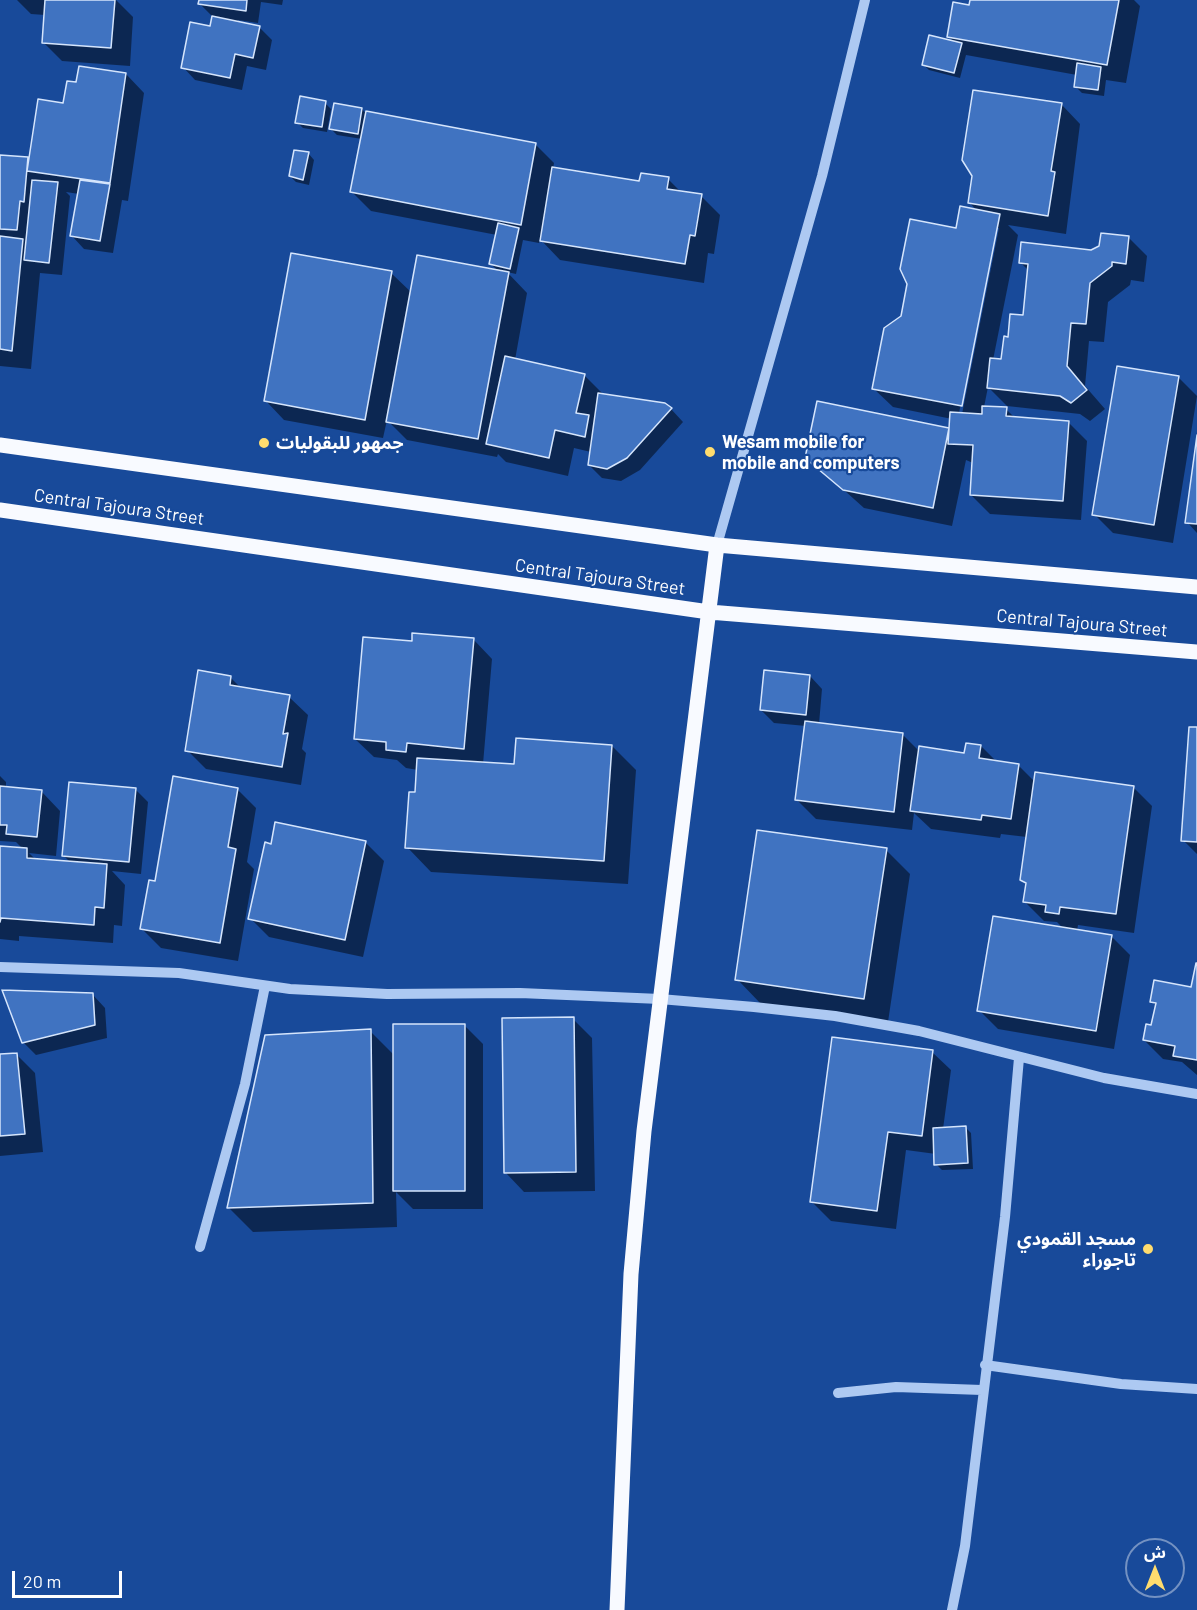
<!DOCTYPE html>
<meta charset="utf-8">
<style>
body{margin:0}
#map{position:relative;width:1197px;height:1610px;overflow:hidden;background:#184a9a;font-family:Barlow,"Noto Sans Arabic",sans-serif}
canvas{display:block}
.north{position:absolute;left:1125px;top:1538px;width:60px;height:60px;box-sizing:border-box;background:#184a9a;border:2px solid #7492c2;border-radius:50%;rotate:0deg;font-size:16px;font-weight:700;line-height:24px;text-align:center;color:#fff}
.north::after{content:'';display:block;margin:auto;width:21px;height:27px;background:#ffdc6e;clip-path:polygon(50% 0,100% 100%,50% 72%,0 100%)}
.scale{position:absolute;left:12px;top:1571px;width:110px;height:27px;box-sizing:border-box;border:3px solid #fff;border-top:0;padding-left:8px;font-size:18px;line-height:21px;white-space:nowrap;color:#fff;-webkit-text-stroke:4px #184a9a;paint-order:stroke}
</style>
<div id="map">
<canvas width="1197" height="1610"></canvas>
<div class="north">ش</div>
<div class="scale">20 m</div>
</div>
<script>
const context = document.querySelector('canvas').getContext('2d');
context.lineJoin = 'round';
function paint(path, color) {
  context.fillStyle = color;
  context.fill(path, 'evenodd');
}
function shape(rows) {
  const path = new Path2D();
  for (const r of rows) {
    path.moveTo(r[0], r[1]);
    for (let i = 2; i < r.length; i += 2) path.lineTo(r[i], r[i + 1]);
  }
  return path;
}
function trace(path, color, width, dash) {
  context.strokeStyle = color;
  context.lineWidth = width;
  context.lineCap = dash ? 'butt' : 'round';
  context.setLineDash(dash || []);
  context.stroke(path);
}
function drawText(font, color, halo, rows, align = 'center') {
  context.font = font + ' Barlow,"Noto Sans Arabic",sans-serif';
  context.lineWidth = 4.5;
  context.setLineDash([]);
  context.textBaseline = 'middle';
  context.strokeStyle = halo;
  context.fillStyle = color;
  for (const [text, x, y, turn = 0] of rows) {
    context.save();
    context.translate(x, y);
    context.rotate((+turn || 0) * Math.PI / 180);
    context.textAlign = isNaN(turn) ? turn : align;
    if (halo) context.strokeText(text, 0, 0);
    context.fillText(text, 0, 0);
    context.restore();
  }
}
paint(shape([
 [17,0,116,0,133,17,130,66,62,61,43,42,45,15,31,14],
 [200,0,283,0,282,5,261,2,258,23,238,20,237,23,259,27,272,40,266,70,247,66,242,90,195,80,183,67,211,28,212,16,200,4],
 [971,0,1134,0,1140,6,1126,83,1106,80,1104,96,1082,93,1076,87,1077,75,966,55,960,78,929,70,923,64,955,43,948,36,970,7],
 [126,74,144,93,128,201,122,200,113,253,84,249,72,236,79,194,66,192,70,196,62,275,40,273,31,369,0,366,0,156,28,158,30,161,78,84],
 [325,103,331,109,327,132,303,128,297,122],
 [1062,105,1080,124,1066,234,1008,225,1018,235,993,360,1002,361,1009,338,1024,317,1029,271,1021,263,1092,252,1128,237,1147,256,1144,282,1131,280,1130,285,1108,302,1104,342,1089,341,1085,386,1105,409,1090,421,1080,414,1007,406,988,387,984,407,1006,409,1015,418,1068,422,1087,441,1081,520,990,514,971,495,973,463,966,460,952,526,864,508,807,457,818,403,951,429,952,419,893,407,874,389,902,317,957,230,978,212,970,203],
 [996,228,999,228,962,414,959,413],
 [362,109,367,115,535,144,554,163,553,169,640,182,668,179,682,193,701,196,720,215,714,254,708,253,704,283,560,260,540,239,539,243,523,240,516,274,507,272,527,293,515,360,584,375,603,394,671,409,683,422,640,470,621,481,602,478,589,465,591,452,574,448,568,476,506,462,498,454,497,457,407,440,387,420,383,438,284,420,266,401,391,273,412,293,499,272,491,264,497,235,371,211,352,192,362,139,337,135,331,129],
 [308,153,314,160,309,185,296,182,290,176],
 [1178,377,1197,396,1173,543,1113,533,1094,514],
 [1197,446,1197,533,1187,522],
 [474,640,492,659,483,764,516,766,612,746,636,770,628,884,431,872,407,847,418,770,406,768,397,760,374,757,355,739,413,643],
 [810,676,822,689,819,724,902,734,920,752,966,755,981,746,997,762,1018,765,1035,782,1133,787,1152,806,1134,933,1078,925,1077,931,1111,936,1130,955,1114,1049,998,1029,979,1010,1063,928,1057,922,1044,921,1025,902,1027,885,1021,880,1027,837,1001,834,1000,838,931,829,914,813,912,830,816,819,797,800,806,726,774,723,761,710],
 [231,678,242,689,289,697,308,715,302,749,306,753,301,785,206,769,187,750],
 [1197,729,1197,854,1183,840],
 [0,776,6,782,6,788,42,792,60,811,56,856,29,853,37,861,71,863,63,855,135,789,148,802,141,874,112,871,125,885,122,926,114,925,113,943,19,936,19,941,0,939,0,848,24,850,16,842,0,841],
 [237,789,256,808,247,862,254,869,238,961,161,948,142,929,156,882],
 [365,842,384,861,363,957,269,937,250,918],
 [886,850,910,874,888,1022,761,1004,737,979],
 [1197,965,1197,1075,1182,1062,1163,1059,1144,1040,1153,1027,1157,1006,1152,1001,1192,988],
 [93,995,105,1008,107,1038,36,1055,23,1042],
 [573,1019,592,1038,595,1191,524,1192,506,1173],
 [464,1025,483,1044,483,1209,413,1209,396,1192,397,1227,253,1232,229,1208,370,1031,394,1055],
 [932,1052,951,1070,943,1129,965,1127,971,1133,973,1169,942,1170,936,1164,936,1154,906,1150,896,1229,831,1221,812,1202],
 [16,1054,35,1073,43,1152,0,1156,0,1056]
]), '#0007');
const building = shape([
 [45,0,115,0,111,48,42,43,45,0],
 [199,0,247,0,246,11,198,4,199,0],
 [970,0,1119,0,1107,65,947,37,953,2,969,5,970,0],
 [212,16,260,26,253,58,235,54,230,78,181,68,190,22,210,26,212,16],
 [929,35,962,43,954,73,922,65,929,35],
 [1077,63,1101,67,1098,90,1074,87,1077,63],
 [79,66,126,73,110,183,27,171,38,99,63,103,67,81,76,82,79,66],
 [973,90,1062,103,1051,171,1055,172,1048,216,968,203,972,176,962,160,973,90],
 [300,96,326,101,322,127,295,123,300,96],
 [334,103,362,108,358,134,329,129,334,103],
 [366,111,536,143,521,225,350,192,366,111],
 [294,150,309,152,303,180,289,176,294,150],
 [0,155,28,157,24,202,20,201,17,230,0,229,0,155],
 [552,167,639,181,641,173,669,177,667,189,702,194,695,236,690,235,685,264,540,241,552,167],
 [32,180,58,182,49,263,24,260,32,180],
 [80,180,110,184,100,241,70,236,80,180],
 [960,206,1000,214,962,406,872,389,884,328,901,316,907,284,900,269,910,219,956,228,960,206],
 [498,223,519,228,510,269,489,264,498,223],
 [1101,233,1129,236,1126,264,1112,262,1112,266,1090,283,1086,324,1071,323,1067,366,1087,390,1071,403,1060,396,987,388,990,358,1001,359,1004,336,1008,337,1010,314,1023,315,1028,264,1019,263,1021,242,1091,250,1099,246,1101,233],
 [0,236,23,239,12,351,0,349,0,236],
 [291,253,392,271,365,420,264,401,291,253],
 [417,255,509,272,478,439,386,422,417,255],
 [505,356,585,374,576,413,589,415,585,437,555,430,549,458,486,444,505,356],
 [1117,366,1179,376,1154,525,1092,515,1117,366],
 [598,393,665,403,672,408,627,458,607,469,588,465,598,393],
 [817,401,949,428,933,508,843,490,805,458,817,401],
 [982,406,1007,407,1006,416,1069,421,1063,501,970,495,973,445,948,444,950,412,982,414,982,406],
 [1197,435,1197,524,1185,523,1197,435],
 [412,633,474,638,464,749,407,743,406,752,386,750,386,742,354,739,363,637,412,641,412,633],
 [198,670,231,676,230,685,290,695,283,734,288,733,282,767,185,751,198,670],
 [764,670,810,675,806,715,760,710,764,670],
 [805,721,903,733,894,812,795,800,805,721],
 [1189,727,1197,727,1197,842,1181,841,1189,727],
 [516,738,612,745,604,861,405,848,409,792,415,792,417,758,514,764,516,738],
 [966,743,981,745,979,758,1019,764,1011,819,982,815,981,820,910,811,919,746,964,753,966,743],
 [1035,772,1134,786,1116,914,1060,907,1059,914,1045,912,1046,905,1023,902,1026,883,1020,880,1035,772],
 [173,776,238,788,228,847,236,849,220,943,140,929,149,880,155,881,173,776],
 [69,782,136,788,129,862,62,856,69,782],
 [0,786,42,790,37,837,6,834,7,825,0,825,0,786],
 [275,822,366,841,345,940,248,919,265,842,271,844,275,822],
 [757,830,887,848,864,999,735,980,757,830],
 [0,846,27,848,27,858,107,864,104,908,95,907,94,925,1,918,0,922,0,846],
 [993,916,1112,935,1096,1031,977,1011,993,916],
 [1196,963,1197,963,1197,1060,1173,1056,1175,1046,1143,1040,1146,1024,1151,1025,1156,1003,1150,1002,1154,980,1191,987,1196,963],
 [2,990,93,993,95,1025,22,1043,2,990],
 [574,1017,576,1172,504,1173,502,1018,574,1017],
 [393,1024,465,1024,465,1191,393,1191,393,1024],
 [371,1029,373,1203,227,1208,265,1035,371,1029],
 [832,1037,933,1050,922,1136,888,1132,877,1211,810,1202,832,1037],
 [17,1053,25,1134,0,1136,0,1054,17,1053],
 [966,1126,968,1163,934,1165,933,1128,966,1126]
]);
paint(building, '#4073c1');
trace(building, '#d5e5fc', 1.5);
trace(shape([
 [717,545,822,176,865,0],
 [0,967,179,973,290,989,387,994,520,993,660,999,754,1007,835,1016,919,1031,1104,1078,1197,1094],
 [200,1247,245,1084,265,986],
 [985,1365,1121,1384,1197,1389],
 [838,1393,896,1387,982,1390],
 [952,1610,965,1546,1005,1217,1019,1058]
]), '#adc9f2', 10);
trace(shape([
 [0,445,717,545,1197,587],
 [0,510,709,612,1197,652],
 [617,1610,631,1274,644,1131,717,545]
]), '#f8faff', 15);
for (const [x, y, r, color] of [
 [264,443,6,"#ffdc6e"],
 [710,452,6,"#ffdc6e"],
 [1148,1249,6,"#ffdc6e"]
]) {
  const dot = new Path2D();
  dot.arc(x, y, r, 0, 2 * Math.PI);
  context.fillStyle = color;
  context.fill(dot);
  trace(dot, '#184a9a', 2);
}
drawText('bold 18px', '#fff', '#184a9a', [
 ["Wesam mobile for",722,442],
 ["mobile and computers",722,463],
 ["جمهور للبقوليات",276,443],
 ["مسجد القمودي",1136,1239,"right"],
 ["تاجوراء",1136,1260,"right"]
], 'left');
drawText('18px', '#fff', '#184a9a', [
 ["Central Tajoura Street",119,507,8],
 ["Central Tajoura Street",600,577,8],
 ["Central Tajoura Street",1082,623,5]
]);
</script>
